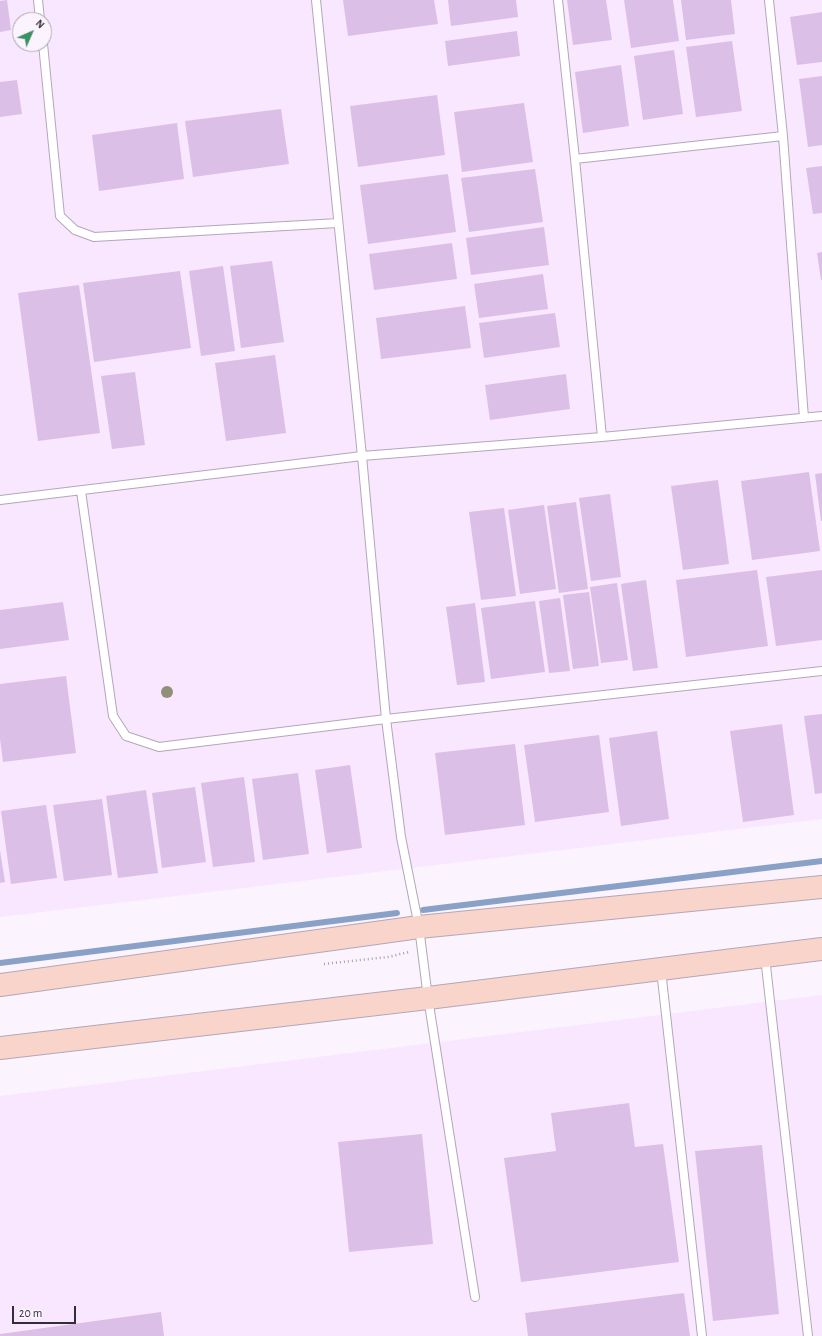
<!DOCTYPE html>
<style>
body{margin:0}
#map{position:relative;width:822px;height:1336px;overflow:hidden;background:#fbf4fe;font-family:"Alegreya Sans",sans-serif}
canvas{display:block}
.north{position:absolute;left:12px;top:12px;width:40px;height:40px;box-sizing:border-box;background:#fbf4fe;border:1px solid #aba5ae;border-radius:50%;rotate:45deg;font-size:11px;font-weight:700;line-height:16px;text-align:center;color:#332e35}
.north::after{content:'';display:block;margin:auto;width:14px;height:18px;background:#3b9063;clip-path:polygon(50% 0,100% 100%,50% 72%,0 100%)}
.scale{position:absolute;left:12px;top:1306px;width:64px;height:18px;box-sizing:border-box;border:2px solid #332e35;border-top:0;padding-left:5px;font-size:12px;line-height:14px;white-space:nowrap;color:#332e35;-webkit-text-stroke:3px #fbf4fe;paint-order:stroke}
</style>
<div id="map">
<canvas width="822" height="1336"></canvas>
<div class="north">N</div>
<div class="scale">20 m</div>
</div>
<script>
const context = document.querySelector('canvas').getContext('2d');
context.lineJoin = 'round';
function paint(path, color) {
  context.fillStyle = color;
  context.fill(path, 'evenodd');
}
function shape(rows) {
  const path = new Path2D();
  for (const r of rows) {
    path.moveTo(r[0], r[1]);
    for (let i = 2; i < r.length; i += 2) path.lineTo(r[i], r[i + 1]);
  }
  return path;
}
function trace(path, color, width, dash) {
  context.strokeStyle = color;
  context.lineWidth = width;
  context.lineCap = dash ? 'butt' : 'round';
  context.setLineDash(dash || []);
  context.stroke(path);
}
paint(shape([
 [0,0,822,0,822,819,0,917],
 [20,20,44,20,44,44,20,44],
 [822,995,822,1336,0,1336,0,1096]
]), '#f8e7ff');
trace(shape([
 [423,910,822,861],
 [0,963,397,913]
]), '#89a1c7', 6);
paint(shape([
 [7,0,11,30,0,32,0,1],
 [343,0,434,0,438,24,348,36],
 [448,0,516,0,518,17,451,26],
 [567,0,606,0,612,40,573,45],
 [624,0,673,0,679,41,631,48],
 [681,0,731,0,735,34,686,40],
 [822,12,822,62,797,65,790,17],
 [517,31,520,56,448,66,445,41],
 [732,41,742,111,696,117,686,47],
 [674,50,683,114,643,120,634,56],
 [621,65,629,126,583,133,575,72],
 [822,76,822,145,808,147,799,79],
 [17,80,22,114,0,117,0,82],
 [437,95,445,155,358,167,350,106],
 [524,103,533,162,462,172,454,112],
 [281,109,289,164,193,177,185,121],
 [177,123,184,179,99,191,92,135],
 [822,166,822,213,813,214,806,168],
 [535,169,543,222,469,232,461,178],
 [448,174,456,232,368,244,360,185],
 [544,227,549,265,471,275,466,238],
 [452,243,457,279,374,290,369,254],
 [822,252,822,280,821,280,817,253],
 [272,261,284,342,241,348,230,266],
 [223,266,235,351,201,356,189,271],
 [180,271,191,348,94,362,83,283],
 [543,274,548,309,479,318,474,284],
 [79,285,100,433,38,441,18,293],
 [465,306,471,348,381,359,376,318],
 [555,313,560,347,484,358,479,323],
 [275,355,286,433,226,441,215,363],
 [135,372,145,445,112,449,101,376],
 [566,374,570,409,490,420,485,385],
 [809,472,820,551,752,560,741,481],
 [822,473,822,521,821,521,815,474],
 [718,480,729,564,683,570,671,486],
 [610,494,621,577,591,581,579,498],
 [576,502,588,589,559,593,547,506],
 [544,505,556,589,520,594,508,510],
 [504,508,516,596,481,600,469,512],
 [757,570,768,646,686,657,676,580],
 [822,570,822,640,776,646,766,577],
 [646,580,658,668,633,671,621,584],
 [617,583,628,660,601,663,590,587],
 [589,592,599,666,573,669,563,595],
 [560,598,570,671,549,673,539,601],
 [535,601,545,672,491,679,481,608],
 [63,602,69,640,0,649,0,610],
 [475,603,485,682,457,685,446,607],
 [66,676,76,753,3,762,0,739,0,684],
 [822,714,822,793,815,794,804,716],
 [782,724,794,815,743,822,730,731],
 [657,731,669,819,621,826,609,738],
 [599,735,609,812,535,822,524,745],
 [515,744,525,825,445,835,435,753],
 [350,765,362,848,327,853,315,770],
 [298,773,309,854,263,860,252,779],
 [244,777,255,862,213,867,201,783],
 [195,787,206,862,162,868,152,793],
 [146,790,158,873,118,878,106,796],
 [102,799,112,875,64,881,53,805],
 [46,805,57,878,11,884,1,811],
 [0,850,5,882,0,883],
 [629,1103,635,1147,663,1144,679,1262,521,1282,504,1158,556,1151,551,1113],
 [422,1134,433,1244,349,1252,338,1142],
 [762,1145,779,1314,713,1321,695,1151],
 [684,1293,690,1336,528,1336,525,1313],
 [161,1312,164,1336,0,1336,0,1334]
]), '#dcbfe7');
const lane = shape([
 [38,0,40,20],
 [316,0,362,456,386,719,401,837,419,927,428,998,475,1297],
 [558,0,575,159,602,437],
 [769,0,783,136,804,418],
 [43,44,60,216,75,230,94,237,338,223],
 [575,159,783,136],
 [81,491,113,716,126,736,159,747,386,719,822,671],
 [0,500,362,456,602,437,822,416],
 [765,957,808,1336],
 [661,970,702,1336]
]);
const secondary = shape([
 [0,985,419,927,822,887],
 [0,1048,428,998,822,949]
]);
trace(lane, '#b3a7b7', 10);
trace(secondary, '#b3a7b7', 24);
trace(shape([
 [324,964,388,957,409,952]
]), '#a49ea7', 2.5, [1, 3]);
trace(lane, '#fff', 8);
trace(secondary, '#f9d4cb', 22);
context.fillStyle = '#909076';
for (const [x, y] of [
 [167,692]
]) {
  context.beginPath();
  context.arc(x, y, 6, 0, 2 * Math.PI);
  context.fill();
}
</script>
